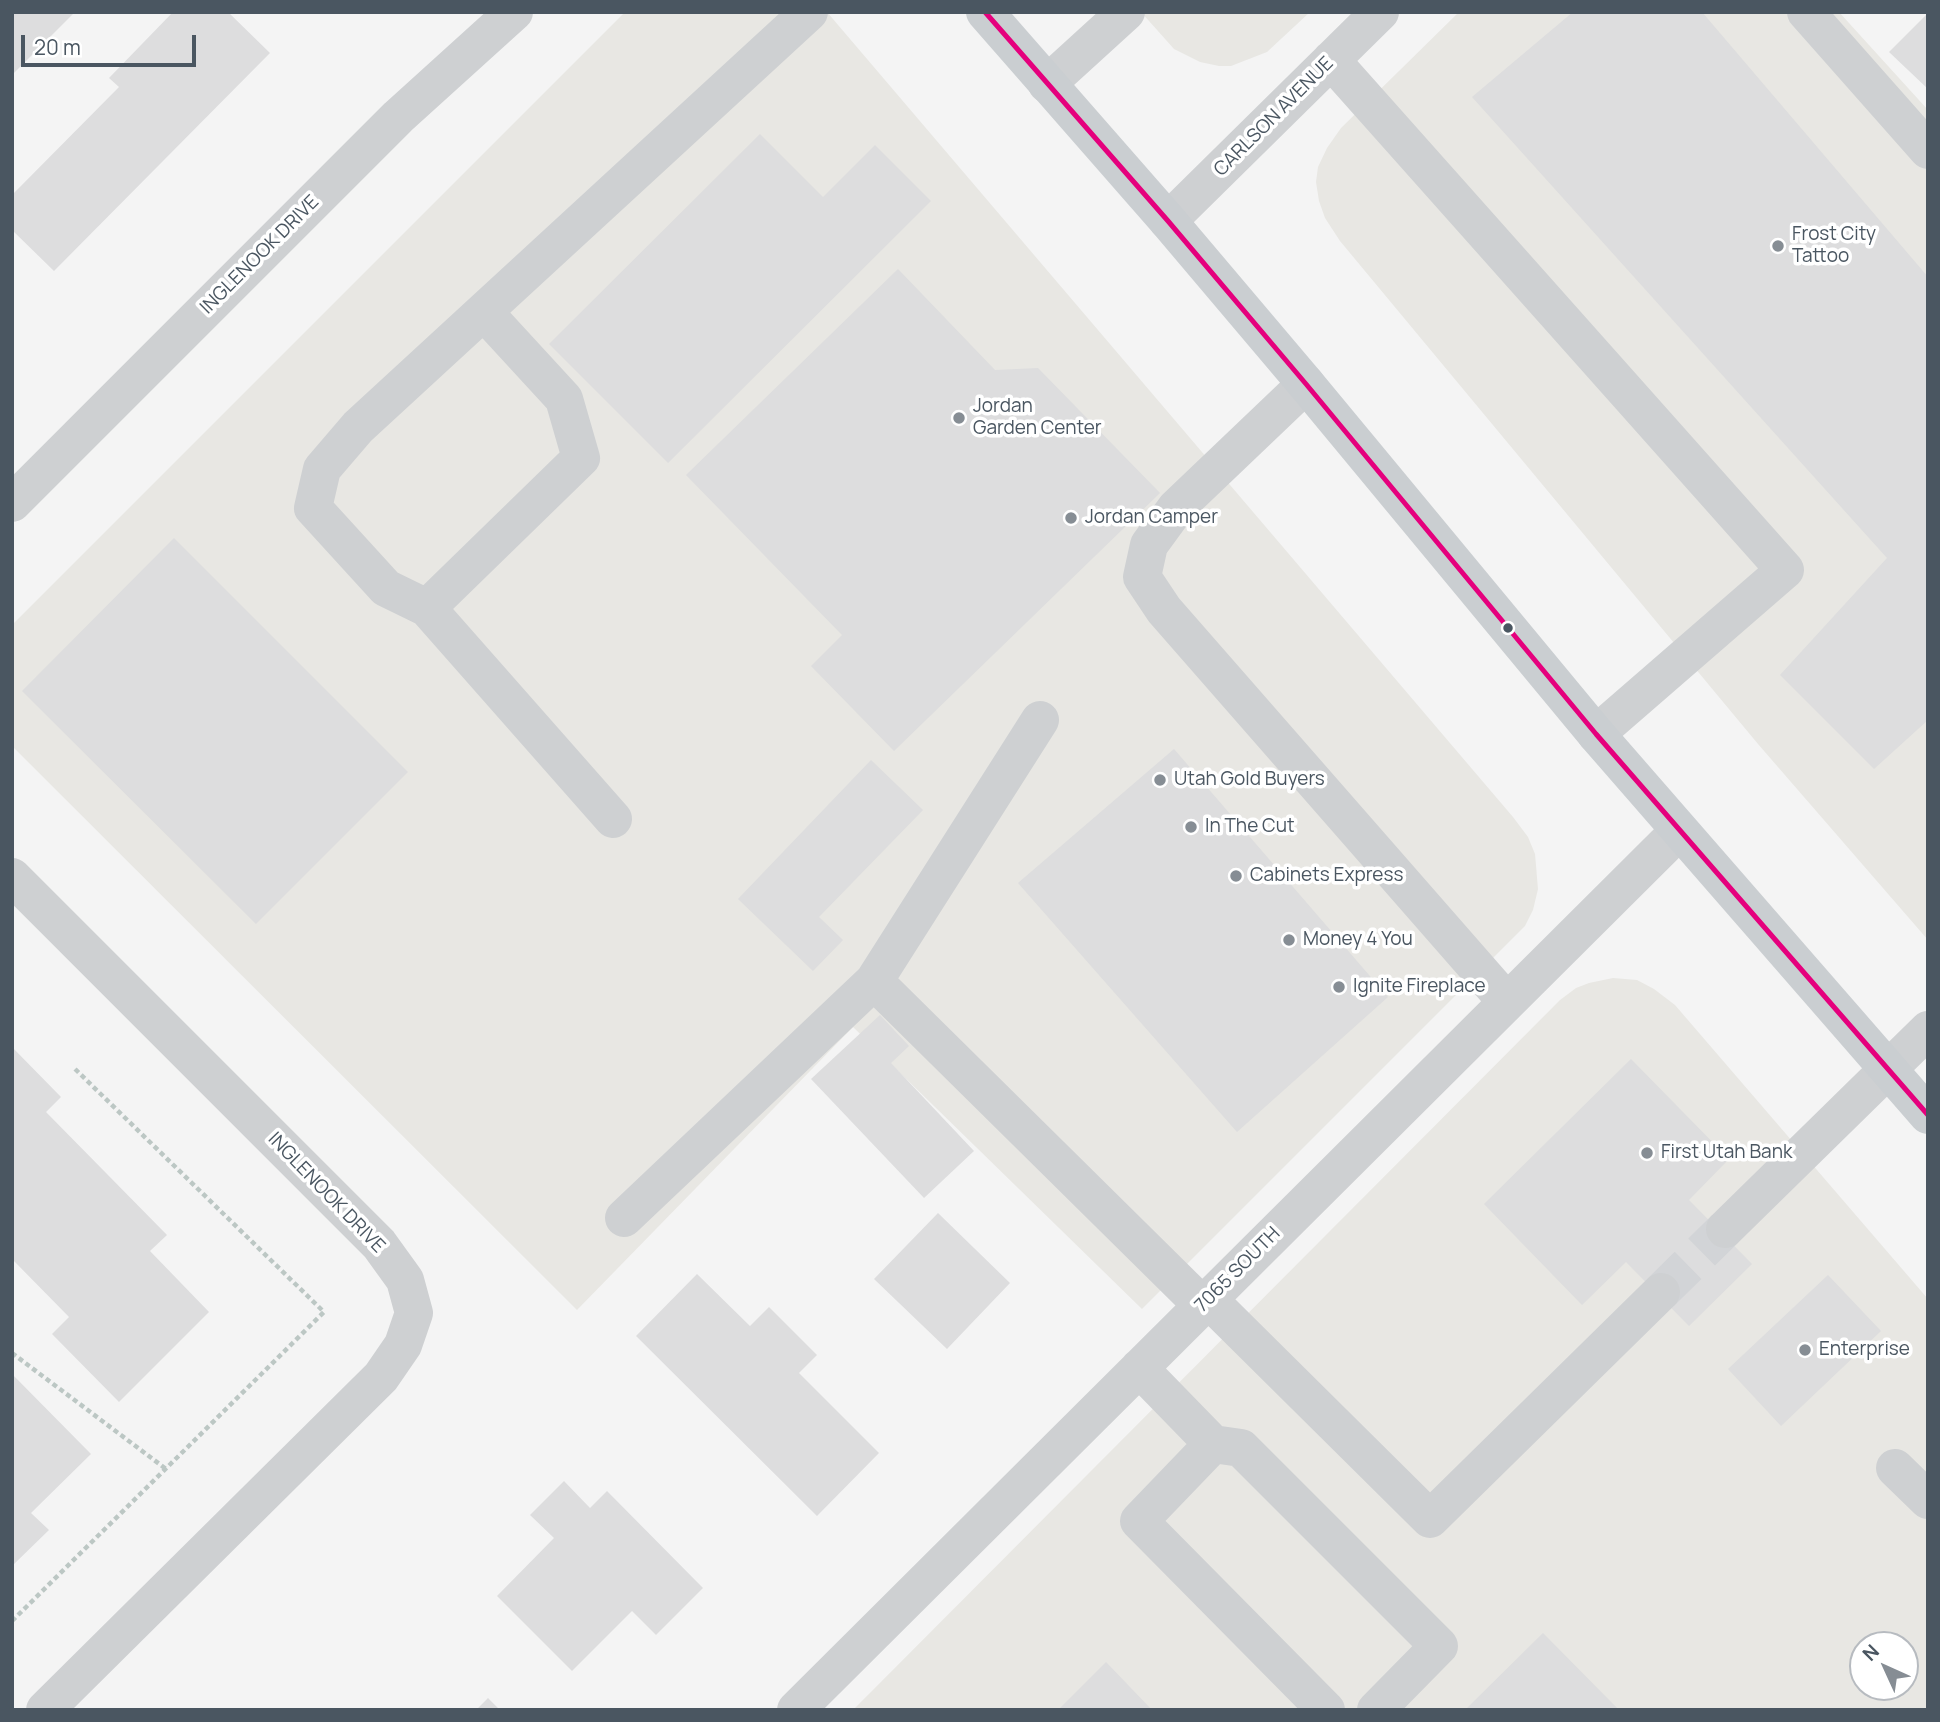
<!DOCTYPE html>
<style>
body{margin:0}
#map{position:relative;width:1940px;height:1722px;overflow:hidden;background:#f4f4f4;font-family:Manrope,sans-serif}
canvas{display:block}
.frame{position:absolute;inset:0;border:14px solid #4a5661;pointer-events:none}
.north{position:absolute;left:1849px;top:1631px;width:70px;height:70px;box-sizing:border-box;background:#fff;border:2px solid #b7bbc0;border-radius:50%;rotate:315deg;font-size:19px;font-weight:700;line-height:28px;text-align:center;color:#4a5661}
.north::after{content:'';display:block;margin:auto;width:24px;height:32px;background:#868d94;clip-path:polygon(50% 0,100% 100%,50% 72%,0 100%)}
.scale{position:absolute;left:21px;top:35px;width:175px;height:32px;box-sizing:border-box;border:4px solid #4a5661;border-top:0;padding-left:9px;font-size:21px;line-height:24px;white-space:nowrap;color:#4a5661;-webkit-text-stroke:5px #fff;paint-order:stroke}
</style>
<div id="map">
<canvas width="1940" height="1722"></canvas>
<div class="frame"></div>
<div class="north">N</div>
<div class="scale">20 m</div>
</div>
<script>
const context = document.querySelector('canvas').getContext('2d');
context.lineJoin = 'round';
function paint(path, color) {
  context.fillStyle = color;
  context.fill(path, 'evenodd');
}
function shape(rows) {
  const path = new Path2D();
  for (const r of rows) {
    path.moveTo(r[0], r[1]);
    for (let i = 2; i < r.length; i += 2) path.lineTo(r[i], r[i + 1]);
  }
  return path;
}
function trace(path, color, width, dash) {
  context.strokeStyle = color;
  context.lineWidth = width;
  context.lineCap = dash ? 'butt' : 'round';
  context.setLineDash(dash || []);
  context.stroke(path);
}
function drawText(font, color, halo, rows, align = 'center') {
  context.font = font + ' Manrope,sans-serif';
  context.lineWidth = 7;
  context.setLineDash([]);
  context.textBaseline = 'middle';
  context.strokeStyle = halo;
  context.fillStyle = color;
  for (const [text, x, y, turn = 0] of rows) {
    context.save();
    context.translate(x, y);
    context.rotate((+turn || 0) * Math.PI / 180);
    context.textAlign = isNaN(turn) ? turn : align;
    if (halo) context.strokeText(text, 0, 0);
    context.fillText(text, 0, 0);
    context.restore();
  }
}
paint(shape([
 [625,12,827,12,1513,817,1528,837,1535,854,1538,889,1533,910,1525,926,1142,1309,853,1027,577,1310,12,746,12,625],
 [1141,12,1310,12,1267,52,1231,66,1219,66,1200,62,1174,49],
 [1459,12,1839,12,1928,110,1928,940,1758,744,1340,241,1325,218,1319,201,1316,182,1318,167,1327,148,1341,128],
 [1613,978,1637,980,1654,989,1675,1005,1928,1299,1928,1710,853,1710,1560,1000,1576,988,1589,983],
 [1863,1645,1905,1645,1905,1687,1863,1687]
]), '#e8e7e3');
paint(shape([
 [12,12,75,12,12,75],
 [173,12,228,12,270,53,54,271,12,230,12,195,119,87,109,78],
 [1573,12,1702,12,1928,277,1928,720,1874,769,1780,675,1887,558,1472,97],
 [1928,13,1928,89,1889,52],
 [760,134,823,197,875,145,931,201,668,463,549,344],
 [898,269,995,370,1038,368,1160,493,894,751,811,666,842,635,686,475],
 [174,538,408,772,256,924,22,691],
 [1174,749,1388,997,1237,1132,1018,883],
 [871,760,923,810,819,917,843,940,813,971,738,899],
 [880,1015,909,1046,891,1063,974,1151,924,1198,811,1079],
 [12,1047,61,1097,46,1112,167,1235,150,1251,209,1312,119,1402,52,1334,69,1317,12,1259],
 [1631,1059,1729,1159,1689,1200,1752,1264,1689,1326,1626,1262,1582,1305,1484,1204],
 [938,1213,1010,1283,947,1349,874,1279],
 [697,1274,750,1326,769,1307,817,1355,799,1373,879,1453,817,1516,636,1336],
 [1828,1275,1881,1331,1781,1426,1728,1369],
 [12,1374,91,1454,31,1513,49,1530,12,1566],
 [564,1481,590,1508,607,1491,703,1588,656,1635,632,1611,572,1671,497,1596,554,1538,530,1515],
 [1543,1633,1619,1710,1465,1710],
 [1106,1662,1152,1710,1058,1710],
 [488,1698,500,1710,476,1710]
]), '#ddddde');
trace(shape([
 [1661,1292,1725,1229]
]), '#d2d4d7', 38, [38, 19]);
trace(shape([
 [12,1353,166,1469],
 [12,1621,324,1312,73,1067]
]), '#bcc7c4', 4.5, [5, 3.5]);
trace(shape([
 [1806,12,1928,150],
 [1331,60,1785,570,1596,734],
 [1047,84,1126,12],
 [1168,221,1380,12],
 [484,312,564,399,581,458,427,608,386,588,313,508,322,469,358,427,809,12],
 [1306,384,1176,508,1149,545,1142,577,1164,610,1507,1002],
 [12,503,398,117,514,12],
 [427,608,613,819],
 [12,877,379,1244,405,1280,414,1313,403,1345,381,1377,45,1710],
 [874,981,1202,1305],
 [624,1218,874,981,1040,720],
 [1725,1229,1928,1030],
 [1208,1299,1430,1519,1661,1292],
 [1139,1368,1213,1444,1241,1448,1439,1646,1376,1710],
 [1213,1444,1139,1521,1326,1710],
 [1895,1468,1928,1500],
 [796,1710,1679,831]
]), '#ced0d2', 38);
trace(shape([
 [985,12,1168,221,1306,384,1596,734,1928,1115]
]), '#caced1', 38);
trace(shape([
 [985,12,1168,221,1306,384,1596,734,1928,1115]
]), '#e5007d', 5);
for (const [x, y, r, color] of [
 [1778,246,7,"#868d94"],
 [959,418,7,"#868d94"],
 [1071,518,7,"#868d94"],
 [1508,628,6,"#4a5661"],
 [1160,780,7,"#868d94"],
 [1191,827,7,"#868d94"],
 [1236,876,7,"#868d94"],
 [1289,940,7,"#868d94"],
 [1339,987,7,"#868d94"],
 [1647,1153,7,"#868d94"],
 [1805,1350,7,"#868d94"]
]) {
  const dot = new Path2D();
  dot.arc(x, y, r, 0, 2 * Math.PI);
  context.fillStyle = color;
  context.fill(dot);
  trace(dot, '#fff', 2.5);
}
drawText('19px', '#4a5661', '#fff', [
 ["CARLSON AVENUE",1274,117,-45],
 ["INGLENOOK DRIVE",260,255,-45],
 ["INGLENOOK DRIVE",326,1193,46],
 ["7065 SOUTH",1238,1270,-45]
]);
drawText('19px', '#4a5661', '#fff', [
 ["Frost City",1792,235],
 ["Tattoo",1792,257],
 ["Jordan",973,407],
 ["Garden Center",973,429],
 ["Jordan Camper",1085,518],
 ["Utah Gold Buyers",1174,780],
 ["In The Cut",1205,827],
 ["Cabinets Express",1250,876],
 ["Money 4 You",1303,940],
 ["Ignite Fireplace",1353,987],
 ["First Utah Bank",1661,1153],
 ["Enterprise",1819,1350]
], 'left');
</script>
